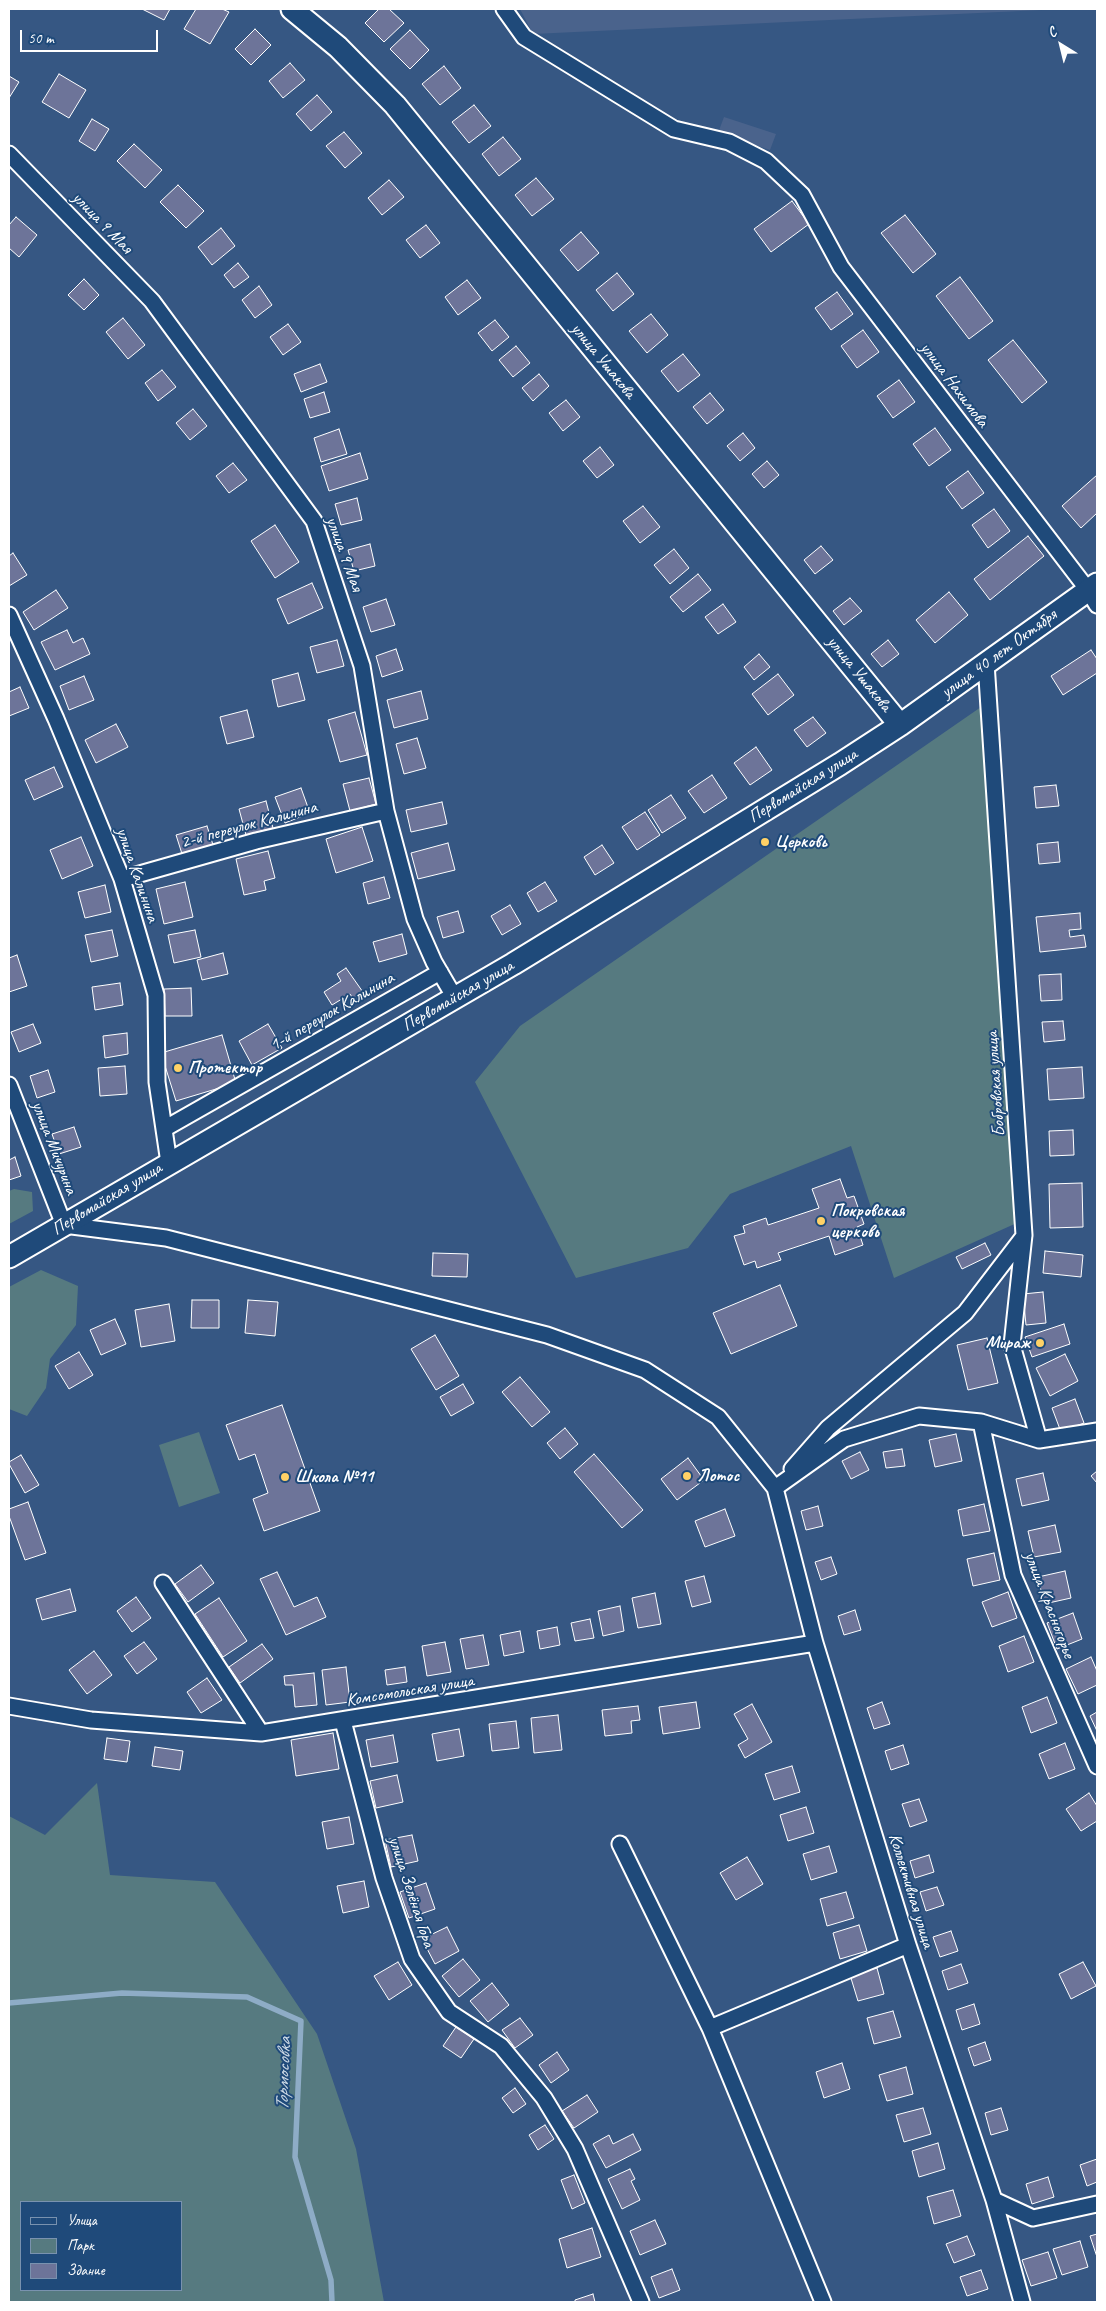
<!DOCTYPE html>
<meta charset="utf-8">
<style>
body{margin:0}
#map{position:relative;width:1106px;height:2311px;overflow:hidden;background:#365783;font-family:Caveat,sans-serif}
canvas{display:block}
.frame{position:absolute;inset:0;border:10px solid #fff;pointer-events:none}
.legend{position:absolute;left:20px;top:2201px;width:162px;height:90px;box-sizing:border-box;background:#1f4a7a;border:1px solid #7992af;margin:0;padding:6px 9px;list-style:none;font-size:15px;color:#fff}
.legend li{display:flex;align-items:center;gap:10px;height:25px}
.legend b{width:25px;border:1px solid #7992af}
.north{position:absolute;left:1036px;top:20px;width:50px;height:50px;-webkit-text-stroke:4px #1f4a7a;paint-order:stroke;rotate:324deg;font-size:14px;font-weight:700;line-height:20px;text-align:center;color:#fff}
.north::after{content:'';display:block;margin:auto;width:18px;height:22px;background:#fff;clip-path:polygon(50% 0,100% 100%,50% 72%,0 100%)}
.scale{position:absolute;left:20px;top:30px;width:138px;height:22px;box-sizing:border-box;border:2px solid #fff;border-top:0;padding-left:6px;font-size:15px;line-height:18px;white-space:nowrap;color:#fff;-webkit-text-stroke:4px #1f4a7a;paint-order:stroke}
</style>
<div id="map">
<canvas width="1106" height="2311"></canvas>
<div class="frame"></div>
<ul class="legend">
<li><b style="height:6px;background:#1f4a7a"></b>Улица</li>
<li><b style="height:14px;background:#567a80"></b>Парк</li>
<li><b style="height:14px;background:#6d7499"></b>Здание</li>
</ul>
<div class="north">С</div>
<div class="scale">50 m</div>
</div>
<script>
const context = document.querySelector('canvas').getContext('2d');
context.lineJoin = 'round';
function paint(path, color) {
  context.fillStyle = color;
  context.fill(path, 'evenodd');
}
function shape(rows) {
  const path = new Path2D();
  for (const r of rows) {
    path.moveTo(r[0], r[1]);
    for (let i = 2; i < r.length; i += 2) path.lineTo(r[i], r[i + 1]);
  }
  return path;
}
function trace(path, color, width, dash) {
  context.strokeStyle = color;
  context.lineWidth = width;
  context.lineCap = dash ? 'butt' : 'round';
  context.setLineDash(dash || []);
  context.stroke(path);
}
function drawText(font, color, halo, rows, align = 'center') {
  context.font = font + ' Caveat,sans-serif';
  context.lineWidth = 4;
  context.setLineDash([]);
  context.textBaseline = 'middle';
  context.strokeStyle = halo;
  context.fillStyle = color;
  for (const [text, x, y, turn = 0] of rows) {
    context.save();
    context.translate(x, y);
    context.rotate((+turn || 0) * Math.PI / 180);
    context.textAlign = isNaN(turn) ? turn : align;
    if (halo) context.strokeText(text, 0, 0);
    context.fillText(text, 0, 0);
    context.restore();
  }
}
paint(shape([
 [520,9,1063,9,533,34],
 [724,117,776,134,770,150,718,133]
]), '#4a638c');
paint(shape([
 [981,707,1019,1222,894,1278,851,1146,730,1194,688,1248,576,1278,475,1082,520,1026],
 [14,1189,32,1192,33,1211,9,1224,9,1191],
 [41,1270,78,1286,76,1325,50,1359,46,1388,27,1416,9,1409,9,1287],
 [199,1432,220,1493,179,1507,159,1445],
 [97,1783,110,1875,215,1882,317,2034,356,2149,384,2302,9,2302,9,1816,45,1835],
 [181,2202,181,2290,21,2290,21,2202]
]), '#567a80');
trace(shape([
 [9,2003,122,1993,247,1997,301,2021,295,2157,331,2280,332,2302]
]), '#8eacc6', 5.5);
const building = shape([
 [142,9,170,9,164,20,142,9],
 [196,9,222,9,229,12,210,44,184,29,196,9],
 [379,9,389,9,404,23,384,42,365,23,379,9],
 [255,29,271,45,251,65,235,49,255,29],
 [410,30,429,50,410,69,390,49,410,30],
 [290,63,305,80,283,98,269,81,290,63],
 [444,66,461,88,440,105,422,84,444,66],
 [59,74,86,90,69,118,42,102,59,74],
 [9,76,19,82,9,98,9,76],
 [317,95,332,112,311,131,296,114,317,95],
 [474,105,491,126,469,143,452,122,474,105],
 [92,119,109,129,95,151,79,141,92,119],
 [344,132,362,153,345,168,326,146,344,132],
 [503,137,521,159,499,176,482,154,503,137],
 [134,144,162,170,145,188,117,161,134,144],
 [536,178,554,199,532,216,515,195,536,178],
 [389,180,404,197,382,215,368,198,389,180],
 [178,185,204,211,186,228,160,202,178,185],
 [792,201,809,224,771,252,754,229,792,201],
 [905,215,936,254,913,273,881,233,905,215],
 [16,217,37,235,19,257,9,248,9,225,16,217],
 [426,225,440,243,420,258,406,240,426,225],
 [221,228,235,246,212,265,198,247,221,228],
 [581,232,599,253,578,271,560,250,581,232],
 [238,263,249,277,234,288,224,275,238,263],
 [617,273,634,294,613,311,596,290,617,273],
 [960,277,993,321,969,339,936,296,960,277],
 [84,279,99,295,84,310,68,295,84,279],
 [467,280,481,298,458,315,445,297,467,280],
 [259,286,272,305,255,318,242,300,259,286],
 [837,292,853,314,831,330,815,308,837,292],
 [651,314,668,335,647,353,629,331,651,314],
 [123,318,145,345,128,359,106,332,123,318],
 [495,320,509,337,492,351,478,333,495,320],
 [288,324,301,342,283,355,270,337,288,324],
 [863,330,879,352,857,368,841,346,863,330],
 [1013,340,1047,382,1022,403,988,360,1013,340],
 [516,346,530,363,513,377,499,360,516,346],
 [683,354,700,375,678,392,661,371,683,354],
 [320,364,327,382,301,392,294,374,320,364],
 [162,370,176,387,158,401,145,383,162,370],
 [539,374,549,386,533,401,522,388,539,374],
 [899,380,915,402,893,418,877,396,899,380],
 [324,392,330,412,310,418,304,399,324,392],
 [710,393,724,410,707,424,693,407,710,393],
 [566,400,580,417,563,431,549,413,566,400],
 [193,409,207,426,190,440,176,423,193,409],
 [935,428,951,450,929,466,913,444,935,428],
 [339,429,347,454,321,462,314,438,339,429],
 [743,433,755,448,740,461,727,446,743,433],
 [600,447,614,465,597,478,583,461,600,447],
 [360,453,368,479,329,491,321,466,360,453],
 [767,461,779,475,764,488,752,474,767,461],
 [233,463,247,480,229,493,216,476,233,463],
 [968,471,984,493,962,509,946,487,968,471],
 [1097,475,1097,513,1081,528,1062,506,1097,475],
 [357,498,362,520,341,525,335,504,357,498],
 [643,506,660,527,640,543,623,521,643,506],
 [994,509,1010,531,988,548,972,525,994,509],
 [275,525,299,562,275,578,251,541,275,525],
 [1028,536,1044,556,990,600,974,579,1028,536],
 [370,544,375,566,354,571,348,550,370,544],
 [821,546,833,560,815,574,804,560,821,546],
 [674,549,689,568,670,584,654,565,674,549],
 [13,553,27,575,9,586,9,556,13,553],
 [698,574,711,590,683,612,670,597,698,574],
 [312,583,323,608,288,624,277,599,312,583],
 [56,590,68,608,34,630,23,612,56,590],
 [949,592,968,615,935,643,916,620,949,592],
 [850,598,862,611,844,625,833,611,850,598],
 [386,599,395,625,371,632,363,607,386,599],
 [723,604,736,622,718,634,705,617,723,604],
 [67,630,73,643,83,638,90,654,55,670,41,642,67,630],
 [337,640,344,666,317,673,310,647,337,640],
 [888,640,899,654,882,667,871,654,888,640],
 [396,649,403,670,382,677,376,656,396,649],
 [1091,650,1097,659,1097,673,1063,695,1051,676,1091,650],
 [759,654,770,667,754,680,744,667,759,654],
 [298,673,305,700,278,707,272,680,298,673],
 [778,674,794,695,768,715,752,694,778,674],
 [84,676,94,700,69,710,60,686,84,676],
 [20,687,29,708,9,716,9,692,20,687],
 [421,691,428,719,394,728,387,700,421,691],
 [247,710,254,737,227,744,220,717,247,710],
 [355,712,367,755,340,762,328,720,355,712],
 [813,717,826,733,807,747,794,730,813,717],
 [116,724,128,747,96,763,85,740,116,724],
 [417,738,426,768,404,774,396,744,417,738],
 [756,747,772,770,750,785,734,763,756,747],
 [54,767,63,787,34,800,25,780,54,767],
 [712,775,727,798,704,813,688,791,712,775],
 [369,778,376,804,350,811,343,784,369,778],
 [1056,785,1059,806,1036,808,1034,787,1056,785],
 [301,788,310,813,285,823,275,797,301,788],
 [671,795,686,818,662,833,648,810,671,795],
 [266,801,273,828,246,835,239,809,266,801],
 [442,802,447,824,411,832,406,810,442,802],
 [645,812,660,835,637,850,622,827,645,812],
 [207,826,214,848,183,857,176,835,207,826],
 [362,827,373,861,336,873,326,839,362,827],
 [81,837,93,866,62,879,50,850,81,837],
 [1058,842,1060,862,1039,864,1037,844,1058,842],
 [448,843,455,870,418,879,411,853,448,843],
 [602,845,614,863,595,875,584,857,602,845],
 [268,851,275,878,264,881,266,890,244,895,236,859,268,851],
 [384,877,390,898,368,904,363,883,384,877],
 [185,882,193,917,164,924,156,889,185,882],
 [545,882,557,901,538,912,527,893,545,882],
 [105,885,111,912,85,918,78,892,105,885],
 [510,905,521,924,502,935,491,916,510,905],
 [458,911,464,932,443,938,437,917,458,911],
 [1080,913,1081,929,1069,930,1070,937,1084,935,1086,947,1040,952,1036,917,1080,913],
 [112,930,118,956,91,962,85,935,112,930],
 [195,930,201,957,174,963,168,935,195,930],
 [402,934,407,954,379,962,373,942,402,934],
 [223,953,228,974,202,980,197,960,223,953],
 [17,955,27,986,9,992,9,958,17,955],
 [346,968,365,995,355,1002,350,994,332,1005,324,992,341,981,337,974,346,968],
 [1061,974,1062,1000,1041,1001,1039,975,1061,974],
 [120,983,123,1005,95,1010,92,987,120,983],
 [191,988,192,1016,165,1016,164,989,191,988],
 [1063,1021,1065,1040,1044,1042,1042,1022,1063,1021],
 [33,1024,41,1043,19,1052,11,1032,33,1024],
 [268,1024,282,1048,252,1065,239,1041,268,1024],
 [127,1033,128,1054,105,1058,103,1036,127,1033],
 [222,1035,236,1083,176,1101,161,1053,222,1035],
 [125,1066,127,1094,100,1096,98,1068,125,1066],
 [1082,1067,1084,1098,1049,1100,1047,1069,1082,1067],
 [48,1070,55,1092,37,1098,30,1076,48,1070],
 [74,1127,81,1147,59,1154,52,1134,74,1127],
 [1073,1130,1074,1155,1050,1156,1049,1131,1073,1130],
 [15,1157,21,1176,9,1180,9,1160,15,1157],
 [840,1179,847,1198,854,1196,864,1224,857,1227,863,1245,835,1255,829,1236,778,1253,781,1260,757,1268,755,1261,744,1265,734,1236,745,1233,743,1226,766,1218,768,1225,819,1208,812,1189,840,1179],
 [1082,1183,1083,1227,1050,1228,1049,1184,1082,1183],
 [985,1243,991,1255,962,1269,956,1257,985,1243],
 [1045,1251,1083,1255,1081,1277,1043,1273,1045,1251],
 [433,1253,468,1254,467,1277,432,1276,433,1253],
 [780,1285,797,1326,731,1354,713,1313,780,1285],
 [1043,1292,1046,1323,1026,1325,1023,1294,1043,1292],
 [192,1300,219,1300,219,1328,191,1328,192,1300],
 [248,1300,278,1302,275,1336,245,1333,248,1300],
 [169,1304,175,1341,141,1347,135,1310,169,1304],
 [115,1319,126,1344,101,1355,90,1330,115,1319],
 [1064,1324,1070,1344,1032,1357,1025,1337,1064,1324],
 [435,1335,459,1376,436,1390,411,1349,435,1335],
 [987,1338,998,1383,968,1390,957,1345,987,1338],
 [79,1352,93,1375,69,1389,55,1366,79,1352],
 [1065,1354,1078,1381,1050,1396,1036,1368,1065,1354],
 [520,1377,550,1412,532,1427,502,1392,520,1377],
 [463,1384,474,1403,451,1416,440,1397,463,1384],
 [1075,1399,1084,1423,1061,1432,1052,1408,1075,1399],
 [282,1405,320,1511,264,1531,253,1499,268,1493,255,1454,239,1460,226,1425,282,1405],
 [565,1428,578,1444,560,1459,547,1443,565,1428],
 [956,1434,962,1461,935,1467,929,1440,956,1434],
 [902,1449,905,1466,886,1468,883,1452,902,1449],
 [860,1452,869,1470,851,1479,842,1461,860,1452],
 [594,1454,643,1510,622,1528,574,1472,594,1454],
 [21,1455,39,1485,25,1493,9,1464,9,1462,21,1455],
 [688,1458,704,1480,677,1500,661,1479,688,1458],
 [1097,1471,1097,1483,1091,1476,1097,1471],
 [1043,1473,1049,1500,1022,1506,1016,1479,1043,1473],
 [28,1502,46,1553,25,1560,9,1516,9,1509,28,1502],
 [984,1504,990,1531,963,1536,958,1510,984,1504],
 [818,1506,823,1526,806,1530,801,1511,818,1506],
 [725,1509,735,1536,705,1547,695,1521,725,1509],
 [1055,1525,1061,1552,1034,1557,1028,1531,1055,1525],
 [994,1553,1000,1580,973,1586,967,1559,994,1553],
 [831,1557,837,1574,821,1580,815,1562,831,1557],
 [201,1565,214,1583,188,1602,175,1584,201,1565],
 [1065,1571,1071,1598,1044,1604,1038,1577,1065,1571],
 [277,1572,294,1607,317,1597,326,1617,286,1635,260,1579,277,1572],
 [704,1576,711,1602,692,1607,685,1581,704,1576],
 [70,1589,76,1611,42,1620,36,1599,70,1589],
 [1008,1592,1017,1618,992,1627,982,1602,1008,1592],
 [655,1593,661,1624,638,1628,632,1598,655,1593],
 [136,1597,151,1618,132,1632,117,1611,136,1597],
 [219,1598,247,1641,223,1657,195,1614,219,1598],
 [620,1606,624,1631,603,1636,598,1611,620,1606],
 [855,1610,861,1630,844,1635,838,1616,855,1610],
 [1073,1613,1082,1639,1057,1649,1047,1623,1073,1613],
 [590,1619,594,1638,575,1641,571,1623,590,1619],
 [557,1627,560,1645,540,1649,537,1631,557,1627],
 [520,1631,524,1652,504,1656,500,1635,520,1631],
 [483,1635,489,1665,466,1669,460,1639,483,1635],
 [1024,1636,1034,1662,1008,1672,999,1646,1024,1636],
 [144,1642,157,1659,137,1674,124,1656,144,1642],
 [445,1642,451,1672,427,1676,422,1646,445,1642],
 [262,1644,273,1659,240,1683,229,1667,262,1644],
 [94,1651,112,1675,87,1694,69,1670,94,1651],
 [1091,1657,1097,1671,1097,1685,1078,1694,1066,1669,1091,1657],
 [346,1667,350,1702,326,1705,322,1670,346,1667],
 [405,1667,407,1682,387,1685,385,1670,405,1667],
 [314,1673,317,1705,295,1707,293,1685,285,1685,284,1676,314,1673],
 [207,1678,222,1700,201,1713,187,1692,207,1678],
 [1047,1697,1057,1723,1031,1733,1022,1707,1047,1697],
 [696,1702,700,1728,663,1734,659,1707,696,1702],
 [882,1702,890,1724,874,1729,867,1708,882,1702],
 [752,1704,772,1742,745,1758,738,1745,748,1739,734,1714,752,1704],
 [638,1706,640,1720,631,1721,632,1733,605,1736,602,1710,638,1706],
 [1097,1712,1097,1731,1090,1716,1097,1712],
 [558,1715,562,1750,534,1753,531,1718,558,1715],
 [516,1721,519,1748,492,1751,489,1724,516,1721],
 [459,1729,464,1756,437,1761,432,1734,459,1729],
 [333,1733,339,1769,296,1776,291,1740,333,1733],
 [393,1735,398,1762,371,1767,366,1740,393,1735],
 [107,1738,130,1741,127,1762,104,1759,107,1738],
 [1065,1743,1075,1769,1049,1779,1039,1754,1065,1743],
 [903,1745,909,1764,891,1770,885,1751,903,1745],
 [155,1747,183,1751,180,1770,152,1766,155,1747],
 [792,1766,800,1792,774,1800,765,1774,792,1766],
 [397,1775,403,1802,376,1808,370,1781,397,1775],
 [1089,1793,1097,1806,1097,1821,1081,1831,1066,1809,1089,1793],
 [919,1799,927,1821,910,1827,902,1804,919,1799],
 [806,1807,814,1833,788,1841,780,1815,806,1807],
 [349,1817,354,1844,327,1849,322,1822,349,1817],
 [412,1835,418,1861,391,1867,385,1840,412,1835],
 [829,1846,837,1872,811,1880,803,1854,829,1846],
 [929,1855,934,1872,915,1878,910,1861,929,1855],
 [747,1857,763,1884,736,1900,720,1873,747,1857],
 [364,1881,369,1907,343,1913,337,1886,364,1881],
 [426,1883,435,1909,409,1918,400,1892,426,1883],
 [937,1887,944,1905,926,1911,920,1892,937,1887],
 [846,1892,854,1918,827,1926,820,1899,846,1892],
 [859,1925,867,1951,840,1959,833,1933,859,1925],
 [447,1927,459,1951,435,1964,422,1939,447,1927],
 [951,1931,958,1951,940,1957,933,1937,951,1931],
 [463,1959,480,1980,459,1997,442,1976,463,1959],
 [398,1962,412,1985,389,2000,374,1976,398,1962],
 [1083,1962,1096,1986,1071,1999,1059,1974,1083,1962],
 [961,1964,968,1983,948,1990,942,1971,961,1964],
 [877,1968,884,1994,858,2001,850,1975,877,1968],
 [492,1983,509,2005,488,2022,470,2001,492,1983],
 [974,2004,980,2024,962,2030,956,2010,974,2004],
 [893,2011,901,2037,874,2044,867,2018,893,2011],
 [520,2018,533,2035,515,2048,502,2030,520,2018],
 [456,2027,474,2039,461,2058,443,2046,456,2027],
 [985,2042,991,2060,974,2066,968,2048,985,2042],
 [557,2052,569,2070,551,2083,539,2065,557,2052],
 [842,2063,850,2089,824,2098,816,2072,842,2063],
 [906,2067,913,2094,887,2101,879,2075,906,2067],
 [515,2088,526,2104,513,2113,502,2098,515,2088],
 [587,2095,598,2112,574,2128,562,2111,587,2095],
 [923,2108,931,2134,904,2142,896,2115,923,2108],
 [1001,2108,1008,2130,991,2135,985,2113,1001,2108],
 [545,2125,554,2139,538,2150,529,2135,545,2125],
 [633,2134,641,2150,606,2168,593,2144,609,2135,613,2144,633,2134],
 [938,2143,945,2169,919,2177,912,2151,938,2143],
 [1097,2159,1097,2182,1087,2186,1080,2165,1097,2159],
 [630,2169,635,2179,631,2181,640,2200,622,2209,608,2179,630,2169],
 [574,2175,585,2203,572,2209,561,2180,574,2175],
 [1048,2177,1054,2197,1032,2204,1026,2184,1048,2177],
 [953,2190,961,2216,934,2224,927,2197,953,2190],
 [655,2220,666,2244,640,2255,630,2231,655,2220],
 [592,2228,601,2257,567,2268,559,2239,592,2228],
 [1097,2234,1097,2257,1090,2236,1097,2234],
 [967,2236,975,2255,954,2263,946,2244,967,2236],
 [1080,2241,1088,2267,1062,2275,1053,2249,1080,2241],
 [1048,2252,1057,2278,1031,2286,1022,2260,1048,2252],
 [672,2269,680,2290,659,2298,651,2277,672,2269],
 [981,2270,988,2289,967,2296,960,2277,981,2270],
 [593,2294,595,2302,575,2302,575,2300,593,2294]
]);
paint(building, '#6d7499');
trace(building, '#fff', 1);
const minor = shape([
 [504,9,524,37,674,129,729,142,766,161,802,195,841,267,1088,590,1097,605],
 [9,154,152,301,314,521,362,666,386,811,415,919,434,962,455,998],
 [9,615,56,719,122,879,156,995,157,1082,169,1163],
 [986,663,1024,1235,1012,1345,1039,1440],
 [122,879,256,841,386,811],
 [9,1085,64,1225,166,1238,547,1335,645,1370,718,1417,775,1488,815,1643,908,1945,994,2200,1022,2302],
 [164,1129,440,972],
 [981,1422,1039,1440,1097,1431],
 [792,1469,828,1428,965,1313,1024,1236],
 [775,1488,844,1439,919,1416,981,1422,1013,1575,1097,1766],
 [163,1583,261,1733],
 [9,1706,91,1720,261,1733,815,1643],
 [343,1721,384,1878,412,1959,449,2012,501,2046,544,2098,575,2149,641,2302],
 [620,1844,710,2028,823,2302],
 [710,2028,908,1945],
 [994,2200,1033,2218,1097,2204]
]);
const secondary = shape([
 [292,9,338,47,395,105,900,725],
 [9,1257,513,964,840,764,900,725,1097,584]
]);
trace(minor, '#fff', 19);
trace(secondary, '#fff', 25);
trace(minor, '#1f4a7a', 15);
trace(secondary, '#1f4a7a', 21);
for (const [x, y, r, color] of [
 [765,842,5,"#ffd166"],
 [178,1068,5,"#ffd166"],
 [821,1221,5,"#ffd166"],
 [1040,1343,5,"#ffd166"],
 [687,1476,5,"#ffd166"],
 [285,1477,5,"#ffd166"]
]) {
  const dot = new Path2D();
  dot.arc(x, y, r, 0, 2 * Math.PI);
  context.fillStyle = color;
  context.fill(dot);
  trace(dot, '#1f4a7a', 2);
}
drawText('18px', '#fff', '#1f4a7a', [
 ["улица 9 Мая",102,223,46],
 ["улица Ушакова",603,361,51],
 ["улица Нахимова",954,385,53],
 ["улица 9 Мая",344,554,70],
 ["улица 40 лет Октября",999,654,-36],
 ["улица Ушакова",859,674,51],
 ["Первомайская улица",803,786,-32],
 ["2-й переулок Калинина",249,825,-15],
 ["улица Калинина",137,875,71],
 ["Первомайская улица",458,996,-30],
 ["1-й переулок Калинина",332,1012,-30],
 ["Бобровская улица",996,1084,-94],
 ["улица Мичурина",54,1148,69],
 ["Первомайская улица",107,1199,-31],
 ["улица Красногорье",1049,1605,69],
 ["Комсомольская улица",410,1691,-9],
 ["Коллективная улица",911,1891,73],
 ["улица Зелёная Гора",411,1892,72]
]);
drawText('bold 18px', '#fff', '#1f4a7a', [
 ["Церковь",775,842],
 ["Протектор",188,1068],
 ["Покровская",831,1211],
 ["церковь",831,1232],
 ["Мираж",1030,1343,"right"],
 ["Лотос",697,1476],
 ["Школа №11",295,1477]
], 'left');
drawText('italic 19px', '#d0dce7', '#1f4a7a', [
 ["Тормосовка",284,2074,-88]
]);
</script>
